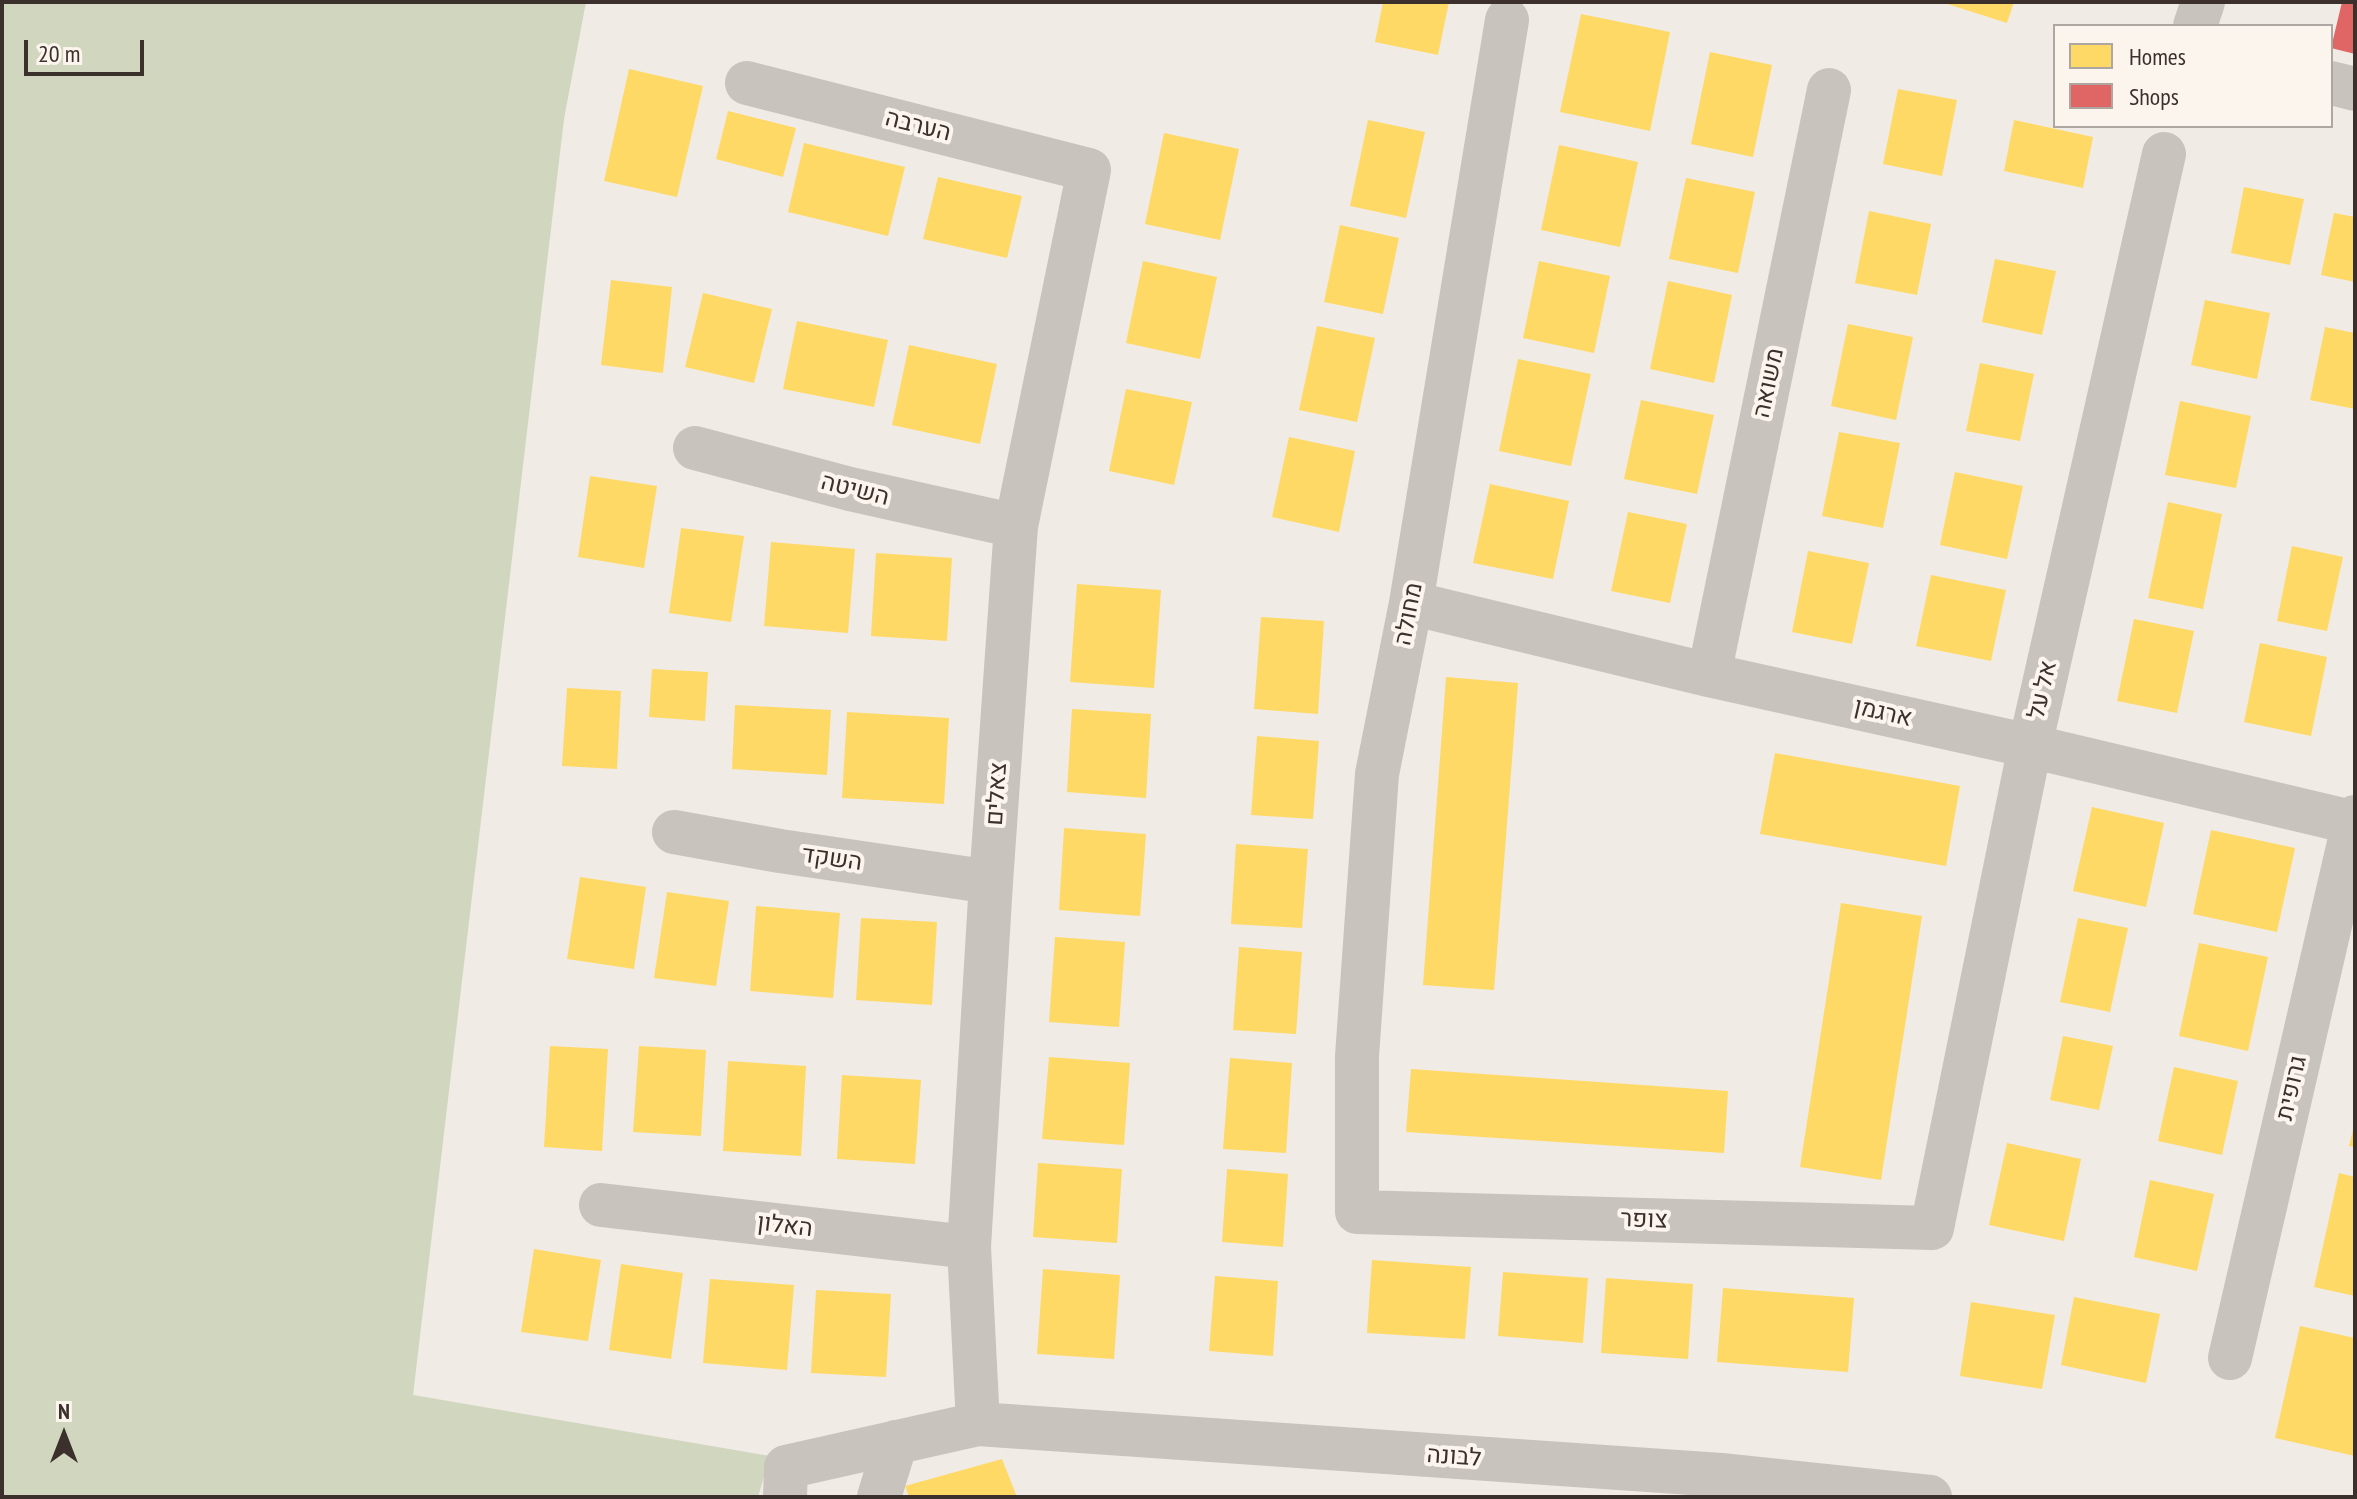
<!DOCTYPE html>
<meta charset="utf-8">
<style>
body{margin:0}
#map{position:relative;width:2357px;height:1499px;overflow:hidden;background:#f0ebe5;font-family:"PT Sans Narrow",sans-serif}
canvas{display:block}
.frame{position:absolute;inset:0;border:4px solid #3b302b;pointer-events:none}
.legend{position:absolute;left:2053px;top:24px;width:280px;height:104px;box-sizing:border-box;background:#fbf5ee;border:2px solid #aea6a0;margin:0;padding:10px 14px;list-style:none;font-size:24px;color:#3b302b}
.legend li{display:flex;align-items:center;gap:16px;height:40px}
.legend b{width:40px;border:2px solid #aea6a0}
.north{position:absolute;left:24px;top:1395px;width:80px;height:80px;-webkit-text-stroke:6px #fbf5ee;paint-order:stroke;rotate:0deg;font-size:22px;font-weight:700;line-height:32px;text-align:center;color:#3b302b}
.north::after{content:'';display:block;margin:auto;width:28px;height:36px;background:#3b302b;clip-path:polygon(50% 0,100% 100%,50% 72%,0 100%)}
.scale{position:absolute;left:24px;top:40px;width:120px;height:36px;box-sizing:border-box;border:4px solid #3b302b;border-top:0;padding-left:10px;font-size:24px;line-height:28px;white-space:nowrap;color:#3b302b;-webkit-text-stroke:6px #fbf5ee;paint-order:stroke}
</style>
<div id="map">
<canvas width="2357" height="1499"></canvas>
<div class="frame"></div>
<ul class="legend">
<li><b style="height:22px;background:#ffd966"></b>Homes</li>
<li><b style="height:22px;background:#e06666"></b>Shops</li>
</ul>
<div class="north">N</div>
<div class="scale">20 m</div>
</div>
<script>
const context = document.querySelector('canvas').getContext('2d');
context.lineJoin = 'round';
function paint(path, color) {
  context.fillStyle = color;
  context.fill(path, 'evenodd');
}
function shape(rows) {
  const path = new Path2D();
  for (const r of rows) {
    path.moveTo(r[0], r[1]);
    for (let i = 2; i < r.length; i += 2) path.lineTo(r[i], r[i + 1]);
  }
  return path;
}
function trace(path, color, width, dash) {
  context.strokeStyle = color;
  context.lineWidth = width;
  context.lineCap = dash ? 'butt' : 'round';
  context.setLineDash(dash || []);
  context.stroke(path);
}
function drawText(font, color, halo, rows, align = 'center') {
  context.font = font + ' "PT Sans Narrow",Heebo,sans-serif';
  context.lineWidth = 8;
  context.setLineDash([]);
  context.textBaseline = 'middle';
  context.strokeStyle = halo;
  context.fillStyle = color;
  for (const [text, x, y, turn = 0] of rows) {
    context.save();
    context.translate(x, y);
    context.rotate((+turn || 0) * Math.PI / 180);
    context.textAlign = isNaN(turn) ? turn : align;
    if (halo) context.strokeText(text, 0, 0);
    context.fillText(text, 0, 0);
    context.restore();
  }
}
paint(shape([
 [2,2,586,2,564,119,413,1395,770,1456,758,1497,2,1497]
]), '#d1d6bf');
paint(shape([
 [1383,2,1449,2,1438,55,1375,42],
 [1941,2,2014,2,2007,23],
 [1581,14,1670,32,1650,131,1560,112],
 [1710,52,1772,65,1753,157,1691,144],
 [629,69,703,86,677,197,604,181],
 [1898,89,1957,100,1942,176,1883,164],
 [728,111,796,128,783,177,716,159],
 [1368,120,1425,132,1406,218,1350,206],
 [2014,120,2093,137,2083,188,2004,171],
 [1164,133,1239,149,1220,240,1145,224],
 [804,143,905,167,888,236,788,212],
 [1559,145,1638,162,1620,247,1541,230],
 [938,177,1022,196,1007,258,923,239],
 [1686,178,1755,192,1738,273,1669,259],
 [2244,187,2304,199,2290,265,2231,253],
 [1869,211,1931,224,1917,295,1855,283],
 [2334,213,2355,217,2355,282,2321,275],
 [1340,225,1399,238,1383,314,1324,302],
 [1995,259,2056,271,2042,335,1982,322],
 [1143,261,1217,277,1200,359,1126,343],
 [1539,261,1610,276,1594,353,1523,338],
 [611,280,672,287,663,373,601,365],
 [1668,281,1732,295,1714,383,1650,369],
 [703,293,772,309,754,383,685,367],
 [2205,300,2270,313,2257,379,2191,365],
 [797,321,888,340,874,407,783,389],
 [1848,324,1913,337,1896,420,1831,406],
 [1317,326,1375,338,1357,422,1299,410],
 [2325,327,2355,333,2355,409,2310,400],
 [909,345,997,364,980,444,892,425],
 [1518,359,1591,374,1571,466,1499,451],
 [1980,363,2034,374,2020,441,1966,431],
 [1126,389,1192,402,1174,485,1109,471],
 [1641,400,1714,415,1697,494,1624,479],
 [2180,401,2251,416,2236,488,2165,475],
 [1839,432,1900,443,1883,528,1822,516],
 [1289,437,1355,451,1339,532,1272,517],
 [1955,472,2023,486,2007,559,1940,545],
 [590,476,657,486,644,568,578,557],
 [1490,484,1569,501,1553,579,1473,563],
 [2168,502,2222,514,2203,609,2148,598],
 [1628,512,1687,524,1670,603,1611,591],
 [681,528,744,536,731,622,669,613],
 [771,542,855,549,848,633,764,626],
 [2292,546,2343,557,2327,631,2277,621],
 [1808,551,1869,563,1852,644,1792,632],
 [876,553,952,558,947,641,871,636],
 [1931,575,2006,590,1991,661,1916,646],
 [1077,584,1161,590,1154,688,1070,682],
 [1261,617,1324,621,1318,714,1254,709],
 [2134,619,2194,631,2177,713,2117,701],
 [2260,643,2327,657,2311,736,2244,722],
 [652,669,708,672,705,721,649,717],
 [1446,677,1518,683,1494,990,1423,985],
 [567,688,621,691,617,769,562,766],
 [735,705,831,710,827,775,732,769],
 [1072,709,1151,714,1146,798,1067,792],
 [847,712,949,718,944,804,842,798],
 [1257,736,1319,741,1313,819,1251,815],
 [1775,753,1960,786,1946,866,1760,834],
 [2092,807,2164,823,2146,907,2073,891],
 [1064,828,1146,834,1140,916,1059,910],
 [2211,830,2295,848,2277,932,2193,914],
 [1236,844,1308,849,1302,928,1231,924],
 [580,877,646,887,634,969,567,959],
 [667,892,729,901,716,986,654,978],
 [1841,903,1922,916,1881,1180,1800,1167],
 [756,906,840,913,833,998,750,991],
 [861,918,937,922,932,1005,856,1000],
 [2078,918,2128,928,2110,1012,2060,1002],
 [1055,937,1125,942,1119,1027,1049,1022],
 [2199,943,2268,957,2248,1051,2179,1036],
 [1239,947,1302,952,1296,1034,1233,1030],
 [2063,1036,2113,1046,2099,1110,2050,1100],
 [550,1046,608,1049,602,1151,544,1147],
 [639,1046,706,1050,701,1136,633,1132],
 [1049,1057,1130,1063,1124,1145,1042,1139],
 [1230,1058,1292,1063,1286,1153,1223,1149],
 [728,1061,806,1066,801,1156,723,1151],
 [2174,1067,2238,1081,2222,1155,2158,1141],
 [1411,1069,1728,1091,1724,1153,1406,1132],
 [842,1075,921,1080,915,1164,837,1159],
 [2354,1126,2355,1126,2355,1147,2349,1146],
 [2007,1143,2081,1159,2064,1241,1989,1225],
 [1038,1163,1122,1169,1117,1243,1033,1237],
 [1227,1169,1288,1174,1283,1247,1222,1242],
 [2339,1173,2355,1177,2355,1296,2314,1287],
 [2150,1180,2214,1194,2197,1271,2134,1257],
 [534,1249,601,1260,588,1341,521,1332],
 [1372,1260,1471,1267,1465,1339,1367,1333],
 [621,1264,683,1273,671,1359,609,1350],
 [1043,1269,1120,1275,1114,1359,1037,1354],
 [1503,1272,1588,1278,1583,1343,1498,1336],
 [1215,1276,1278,1281,1273,1356,1209,1351],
 [1606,1278,1693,1284,1688,1359,1601,1353],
 [710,1279,794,1285,787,1370,703,1363],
 [1723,1288,1854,1298,1848,1372,1717,1362],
 [816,1290,891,1294,886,1377,811,1373],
 [2074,1297,2160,1314,2146,1383,2061,1365],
 [1971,1302,2055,1315,2042,1389,1960,1376],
 [2300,1326,2355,1338,2355,1456,2275,1438],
 [1002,1459,1017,1497,909,1497,905,1486]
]), '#ffd966');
paint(shape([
 [2342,2,2355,2,2355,54,2331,48]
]), '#e06666');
trace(shape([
 [1507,20,1411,603,1377,774,1357,1056,1357,1212,1932,1228,2030,746,2164,154],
 [2195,26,2203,2],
 [747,83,1089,170,1016,526,991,882,969,1247,978,1424],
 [2331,83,2355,89],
 [695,448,850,489,1016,526],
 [1411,603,1709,675,2030,746,2355,823],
 [1709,675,1829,90],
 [674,832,780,851,991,882],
 [601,1205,969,1247],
 [2230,1358,2355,817],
 [785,1497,786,1467,978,1424,1721,1475,1930,1497],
 [879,1497,896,1442]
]), '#c9c3be', 44);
drawText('24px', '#3b302b', '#fbf5ee', [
 ["הערבה",918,126,14],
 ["משואה",1769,383,-78],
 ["השיטה",855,490,14],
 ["מחולה",1409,614,-79],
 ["אל על",2043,690,-77],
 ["ארגמן",1883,713,13],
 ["צאלים",997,794,-86],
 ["השקד",832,859,8],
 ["גרופית",2292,1088,-77],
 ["צופר",1644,1220,2],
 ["האלון",785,1226,7],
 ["לבונה",1454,1457,4]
]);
</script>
